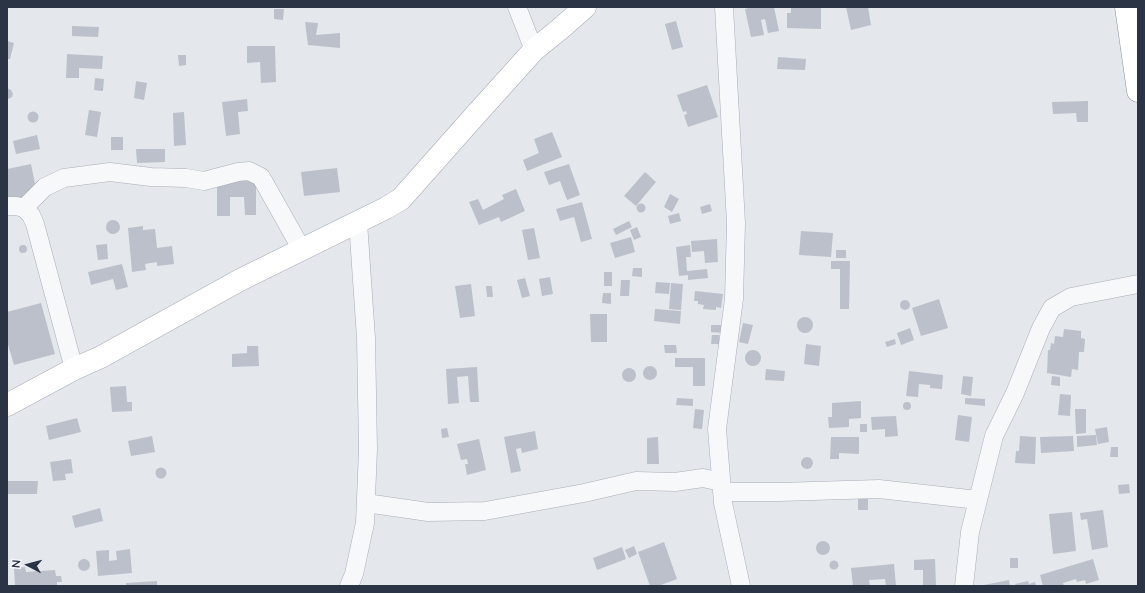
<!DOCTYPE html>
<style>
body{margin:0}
#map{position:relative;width:1145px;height:593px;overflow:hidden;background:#e4e7ec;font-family:Lato,sans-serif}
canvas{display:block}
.frame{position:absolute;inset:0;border:8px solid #2b3445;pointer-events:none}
.north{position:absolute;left:8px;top:545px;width:40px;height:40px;-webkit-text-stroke:3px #f4f6f9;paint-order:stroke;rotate:276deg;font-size:11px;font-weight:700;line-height:16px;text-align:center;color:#2b3445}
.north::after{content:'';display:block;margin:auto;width:14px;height:18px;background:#2b3445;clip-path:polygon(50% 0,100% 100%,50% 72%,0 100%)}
</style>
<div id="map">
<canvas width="1145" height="593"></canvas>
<div class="frame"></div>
<div class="north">N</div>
</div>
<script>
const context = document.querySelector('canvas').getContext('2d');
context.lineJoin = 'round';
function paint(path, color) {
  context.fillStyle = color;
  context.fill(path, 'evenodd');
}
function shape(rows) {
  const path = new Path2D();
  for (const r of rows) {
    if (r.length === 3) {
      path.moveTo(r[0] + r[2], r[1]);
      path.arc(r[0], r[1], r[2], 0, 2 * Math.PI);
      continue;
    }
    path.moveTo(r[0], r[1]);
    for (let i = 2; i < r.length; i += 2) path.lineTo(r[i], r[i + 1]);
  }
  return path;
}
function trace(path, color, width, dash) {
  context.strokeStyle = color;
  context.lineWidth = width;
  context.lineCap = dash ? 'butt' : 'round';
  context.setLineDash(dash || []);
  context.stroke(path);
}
paint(shape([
 [753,7,774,7,779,31,768,33,765,19,761,20,764,35,751,37,745,9],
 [791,7,821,7,821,29,787,28,787,13,791,13],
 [846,7,868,7,871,25,851,30],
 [274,9,284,9,283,20,274,19],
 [676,21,683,47,672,50,665,24],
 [305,22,318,23,316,35,340,33,340,48,308,45],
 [72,26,99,27,98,37,72,36],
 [7,41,14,43,10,59,7,59],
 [247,46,275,46,276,82,261,83,260,62,247,63],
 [67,54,103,56,102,69,79,68,79,78,66,78],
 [178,55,186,55,186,65,179,66],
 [778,57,806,59,805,70,777,69],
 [95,78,104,79,103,91,94,90],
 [136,81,147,83,144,100,134,98],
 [707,85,718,117,688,127,684,115,687,114,686,111,683,112,677,95],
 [7,88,11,90,13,94,12,97,8,99,7,99],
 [247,99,248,111,238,112,240,134,226,136,222,102],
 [1088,101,1088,122,1077,122,1076,113,1053,114,1052,102],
 [89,110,101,112,97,137,85,135],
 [33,117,5.5],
 [184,112,186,145,174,146,173,113],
 [552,132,562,157,527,171,523,160,539,153,534,139],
 [37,135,40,149,16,154,13,141],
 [111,137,123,137,123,150,111,150],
 [136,149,165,149,165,162,137,163],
 [31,164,37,194,7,200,7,169],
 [569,164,580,195,567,200,560,181,549,185,544,172],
 [337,168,340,192,304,196,301,172],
 [645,172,656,182,636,206,624,196],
 [217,181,256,181,256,215,245,215,244,197,230,197,230,216,217,216],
 [516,189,525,211,501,222,499,217,479,225,469,202,478,199,483,210,504,199,502,195],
 [670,194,679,199,672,212,664,207],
 [582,202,592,239,581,242,574,217,560,221,556,209],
 [641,208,4.5],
 [710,204,712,211,702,214,700,207],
 [679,213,681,221,670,224,668,216],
 [113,227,7],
 [629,221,632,227,616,235,613,229],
 [143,226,143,230,155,229,157,248,172,246,174,264,157,266,157,262,145,264,146,270,132,272,128,228],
 [637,227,641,237,634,240,630,230],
 [534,228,540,258,528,260,522,230],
 [801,231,833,233,831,257,799,255],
 [631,237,635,252,615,258,610,243],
 [717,239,718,262,705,263,704,251,692,252,691,241],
 [107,244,108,259,98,260,96,245],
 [23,249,4],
 [690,245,691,257,686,257,687,271,707,269,708,278,688,280,688,275,679,276,676,247],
 [836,250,846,250,846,258,836,258],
 [831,261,850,261,849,309,840,309,840,269,831,269],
 [122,264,128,287,116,290,113,279,91,285,88,272],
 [633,268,642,268,642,277,632,276],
 [604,272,612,272,612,286,604,286],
 [550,277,553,294,542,296,539,279],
 [525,278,530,296,522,298,517,280],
 [621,280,630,280,629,296,620,296],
 [656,282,670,283,669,294,655,293],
 [671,283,683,284,681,310,669,309],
 [471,284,475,316,460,318,455,286],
 [486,286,492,286,493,297,487,297],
 [695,291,723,294,721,308,716,307,716,310,703,309,704,305,698,304,698,301,694,301],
 [603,293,611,293,611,304,602,303],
 [939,299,948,328,921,336,912,308],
 [905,305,5],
 [41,303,55,354,14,365,7,341,7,312],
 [655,309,681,311,680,324,654,321],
 [590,314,607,314,607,342,591,342],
 [805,325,8],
 [743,323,753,325,748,344,739,342],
 [711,325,724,325,723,333,711,332],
 [910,328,914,340,901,345,897,333],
 [1064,329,1081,331,1081,338,1085,339,1084,352,1079,352,1078,370,1072,369,1071,377,1047,373,1048,350,1050,350,1051,343,1054,344,1055,336,1063,337],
 [712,335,719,335,719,344,711,344],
 [895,339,896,344,887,347,885,342],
 [806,344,821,346,819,366,804,364],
 [664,345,676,345,677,353,665,353],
 [247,346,258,346,259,366,232,367,232,354,247,353],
 [753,358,8],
 [675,358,705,358,705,386,693,386,693,367,675,367],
 [650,373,7],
 [477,367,479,402,470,402,468,376,457,377,459,403,448,404,446,369],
 [629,375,7],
 [766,369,785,371,784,381,765,380],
 [909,371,943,375,942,389,930,388,930,385,919,384,918,397,906,396],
 [963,376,973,377,971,396,961,394],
 [1052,376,1060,377,1060,386,1051,385],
 [126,386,127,402,132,402,132,411,112,412,110,387],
 [1060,394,1071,395,1070,416,1058,415],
 [677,398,693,399,693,406,676,405],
 [965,398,985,399,985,406,965,404],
 [861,401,861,418,849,419,849,427,829,428,828,417,832,417,832,403],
 [907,406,4],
 [695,409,704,410,702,429,693,428],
 [1075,409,1086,409,1086,433,1076,434],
 [958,415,972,417,969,442,955,440],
 [896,416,898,436,885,437,885,429,872,430,871,417],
 [77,418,81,432,49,440,46,426],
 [860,424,867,424,867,432,860,432],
 [1107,427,1109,442,1098,444,1095,429],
 [447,428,449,437,442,438,441,429],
 [535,431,538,449,522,453,521,448,516,449,521,471,511,473,504,437],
 [1096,435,1097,445,1077,447,1077,436],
 [152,436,155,452,131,456,128,441],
 [1020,436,1036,437,1035,464,1015,463,1016,451,1019,451],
 [1073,436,1074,451,1041,453,1040,437],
 [658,437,659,464,647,464,647,438],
 [831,437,859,437,859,454,839,453,839,459,830,459],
 [479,439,486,470,467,475,465,464,468,464,467,459,461,460,457,444],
 [1111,447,1118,447,1118,457,1110,457],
 [807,463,6],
 [71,459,73,473,65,474,66,480,53,481,50,462],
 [161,473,5.5],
 [8,481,38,481,37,494,8,494],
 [1129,484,1130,493,1119,494,1118,485],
 [858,499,868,499,868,510,858,510],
 [100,508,103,521,75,528,72,516],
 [1103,510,1108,547,1092,550,1087,519,1081,520,1080,513],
 [1072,512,1076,551,1053,554,1049,514],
 [823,548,7],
 [664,542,677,579,658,586,650,586,638,552],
 [634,546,637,554,629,558,625,550],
 [622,547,626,559,597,570,593,558],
 [130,549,132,573,98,576,96,551,109,550,109,561,117,560,116,551],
 [1010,558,1018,558,1018,568,1010,568],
 [84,565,6],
 [935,559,936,586,923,586,923,570,914,570,914,560],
 [1093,559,1099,580,1086,584,1085,580,1077,582,1076,579,1063,583,1064,586,1043,586,1040,575],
 [834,565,4.5],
 [894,564,896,586,886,586,885,579,869,580,870,586,853,586,851,568],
 [25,567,26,572,55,570,56,576,61,576,62,582,57,582,57,585,15,586,14,568],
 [1009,580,1010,586,984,586,984,585],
 [157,581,157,586,126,586,126,583],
 [1028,581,1029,584,1035,582,1036,586,1016,586,1015,584]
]), '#bbc0ca');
const street = shape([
 [517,7,534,50],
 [724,7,736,223,734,299,717,429,723,503,741,586],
 [7,206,16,206,24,208,31,215,35,224,74,369],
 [24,208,45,187,64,178,110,172,151,177,186,178,204,181,238,172,249,171,261,177,302,250],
 [722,492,779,492,879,489,978,500],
 [366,503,428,512,485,511,584,493,636,481,675,482,703,478,721,482],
 [349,586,354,574,365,523,368,449,366,338,358,222],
 [964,586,970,532,994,436,1015,393,1041,328,1052,308,1071,297,1138,284]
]);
const secondary = shape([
 [7,405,74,369,101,357,240,280,386,208,401,199,471,120,534,50,560,29,585,7]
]);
const highway = shape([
 [1126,7,1138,91]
]);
trace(street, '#a9aeb7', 19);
trace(secondary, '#a9aeb7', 23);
trace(highway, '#8b94a3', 23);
trace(street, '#f7f8fa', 18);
trace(secondary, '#fff', 22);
trace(highway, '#fff', 22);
</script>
